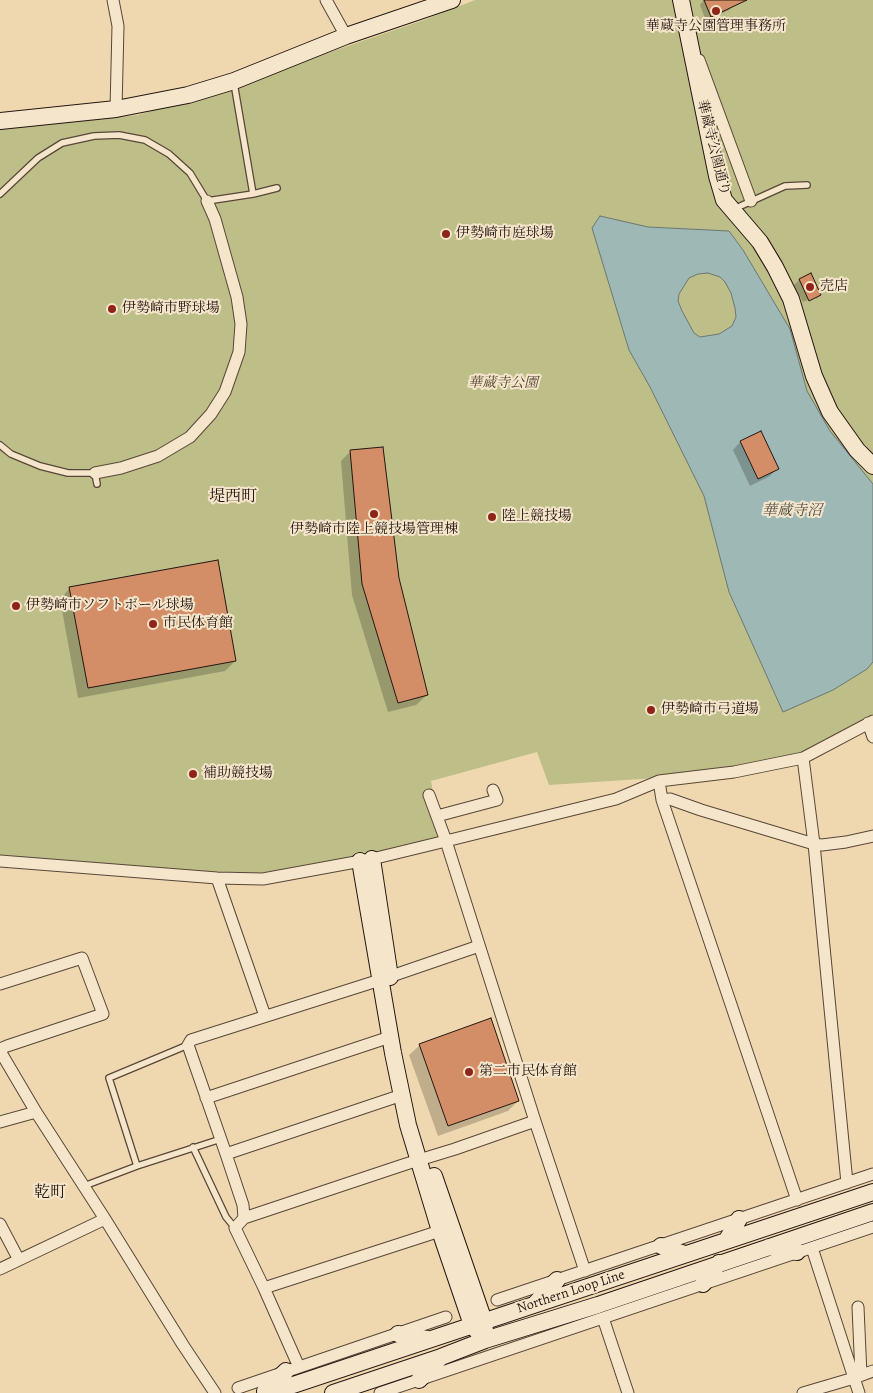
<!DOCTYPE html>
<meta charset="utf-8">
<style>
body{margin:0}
canvas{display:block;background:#efd8af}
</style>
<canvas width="873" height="1393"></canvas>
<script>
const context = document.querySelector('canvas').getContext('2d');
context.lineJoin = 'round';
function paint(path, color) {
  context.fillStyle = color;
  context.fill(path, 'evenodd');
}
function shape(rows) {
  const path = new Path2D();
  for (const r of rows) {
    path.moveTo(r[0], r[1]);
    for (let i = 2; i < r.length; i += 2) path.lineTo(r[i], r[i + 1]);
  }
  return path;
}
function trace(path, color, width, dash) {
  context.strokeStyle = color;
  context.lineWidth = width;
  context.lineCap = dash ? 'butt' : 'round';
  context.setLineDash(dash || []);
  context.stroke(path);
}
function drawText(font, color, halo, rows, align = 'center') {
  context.font = font + ' Alegreya,"Noto Serif JP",serif';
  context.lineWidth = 4;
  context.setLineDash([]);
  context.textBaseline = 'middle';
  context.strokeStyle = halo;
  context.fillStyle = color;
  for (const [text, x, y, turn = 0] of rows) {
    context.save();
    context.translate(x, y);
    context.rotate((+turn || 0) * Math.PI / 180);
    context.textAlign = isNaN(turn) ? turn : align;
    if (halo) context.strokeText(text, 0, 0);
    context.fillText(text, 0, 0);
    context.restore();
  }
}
paint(shape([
 [475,0,873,0,873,714,794,758,656,778,549,785,537,752,431,781,441,837,348,858,255,874,91,865,0,858,0,129,138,115,204,95,424,20]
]), '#bdbe88');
const water = shape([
 [600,216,648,227,729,231,743,250,790,329,807,391,830,431,873,484,873,662,867,669,833,690,783,712,729,592,704,496,650,387,629,350,592,228,600,216],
 [708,273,720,277,725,282,731,293,735,308,736,317,732,326,719,334,700,337,694,333,682,311,678,301,679,294,689,278,698,274,708,273]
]);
paint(water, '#9db8b5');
trace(water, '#6d7773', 1);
paint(shape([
 [704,0,732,0,734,5,729,10,706,21,700,5],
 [811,274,820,295,816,299,816,296,803,302,794,285,799,280],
 [761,433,778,468,770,476,750,486,733,450,740,442],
 [351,451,398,579,427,695,416,705,388,712,352,595,341,461],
 [70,588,235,661,225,671,78,698,60,599],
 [420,1045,518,1101,508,1111,438,1136,409,1055]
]), '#0003');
const building = shape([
 [704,0,747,0,711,17,704,0],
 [811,273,821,295,809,301,799,279,811,273],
 [761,431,779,469,758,479,740,441,761,431],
 [383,447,399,578,428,695,398,703,362,584,350,450,383,447],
 [218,560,236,661,88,688,69,587,218,560],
 [491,1018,519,1101,448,1126,419,1044,491,1018]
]);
paint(building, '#d48e67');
trace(building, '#251611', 1);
const lane = shape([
 [234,83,253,194],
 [0,194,38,158,62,143,94,136,119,135,145,140,169,154,190,173,207,201,253,194,277,188],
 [734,209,785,186,807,185],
 [0,445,11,454,40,466,68,473,95,473,97,484],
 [193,1147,226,1217,235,1228],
 [137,1166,109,1078,188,1045],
 [84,1186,137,1166,221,1139]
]);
const street = shape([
 [113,0,118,26,116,109],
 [326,0,346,36],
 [699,60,751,201],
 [95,473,121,468,158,456,190,437,211,414,225,392,239,352,241,324,237,297,215,219,207,201],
 [868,723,873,737],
 [803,758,814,844,847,1183],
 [659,781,662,800,797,1200],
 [429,795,446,841,535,1121,585,1271],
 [662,800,670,799,701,810,814,844,822,845,846,842,873,836],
 [437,816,497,800,493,790],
 [0,861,217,878,263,879,372,859,446,841,616,799,659,781,734,772,803,758,873,721],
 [217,878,265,1016],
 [0,984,82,958,103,1014,7,1046,0,1049],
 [0,1051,36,1112,105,1219,183,1345,215,1393],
 [206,1098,390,1037],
 [0,1122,36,1112],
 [226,1154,402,1095],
 [244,1218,243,1205,226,1154,188,1045,191,1040,380,980,479,946],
 [0,1224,19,1260],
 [812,1248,854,1378,873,1371],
 [0,1269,105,1219],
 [264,1288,446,1229],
 [497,1300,873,1174],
 [858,1307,861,1375],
 [603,1318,628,1393],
 [299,1367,264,1288,235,1228,244,1218,406,1164,455,1149,535,1121],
 [238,1388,446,1317],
 [380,1393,873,1227],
 [803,1393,854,1378,859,1393]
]);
const secondary = shape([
 [681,0,717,176,724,200,760,242,775,267,791,299,814,376,830,412,857,450,873,466],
 [0,121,116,109,188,95,234,81,346,36,452,0],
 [372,859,390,977],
 [360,861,393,1053,408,1125,440,1231,472,1325,478,1332],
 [434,1176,484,1321,485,1331],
 [726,1241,739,1219],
 [661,1246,685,1254],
 [769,1247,797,1252],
 [703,1284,719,1263],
 [536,1303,557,1280],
 [398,1334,427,1339],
 [419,1380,439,1359],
 [265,1391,286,1371],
 [269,1393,873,1192],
 [333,1393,441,1357,485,1340,598,1305,873,1212]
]);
trace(lane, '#584638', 8);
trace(street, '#584638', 13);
trace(secondary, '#251611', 18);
trace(lane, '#f5e6cb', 5.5);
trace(street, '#f5e6cb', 11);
trace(secondary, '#f5e6cb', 16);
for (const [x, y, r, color] of [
 [716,11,5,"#8f2418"],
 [446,234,5,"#8f2418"],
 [810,287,5,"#8f2418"],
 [112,309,5,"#8f2418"],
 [374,514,5,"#8f2418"],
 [492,517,5,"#8f2418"],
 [16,606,5,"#8f2418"],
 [153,624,5,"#8f2418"],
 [651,710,5,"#8f2418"],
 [193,774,5,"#8f2418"],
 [469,1072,5,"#8f2418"]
]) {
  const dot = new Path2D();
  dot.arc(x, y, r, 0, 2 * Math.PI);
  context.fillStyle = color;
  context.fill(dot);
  trace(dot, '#f5e6cb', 2);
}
drawText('14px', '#251611', '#f5e6cb', [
 ["華蔵寺公園管理事務所",716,27,"center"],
 ["伊勢崎市庭球場",456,234],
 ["売店",820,287],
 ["伊勢崎市野球場",122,309],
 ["陸上競技場",502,517],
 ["伊勢崎市陸上競技場管理棟",374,530,"center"],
 ["伊勢崎市ソフトボール球場",26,606],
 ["市民体育館",163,624],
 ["伊勢崎市弓道場",661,710],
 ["補助競技場",203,774],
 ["第二市民体育館",479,1072]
], 'left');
drawText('14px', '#251611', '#f5e6cb', [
 ["華蔵寺公園通り",713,148,76],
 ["Northern Loop Line",571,1292,-18]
]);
drawText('italic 14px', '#534835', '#f5e6cb', [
 ["華蔵寺公園",503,384]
]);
drawText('italic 15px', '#4f4f4a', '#f5e6cb', [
 ["華蔵寺沼",792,511]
]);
drawText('16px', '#251611', '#f5e6cb', [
 ["堤西町",233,497],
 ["乾町",50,1193]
]);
</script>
